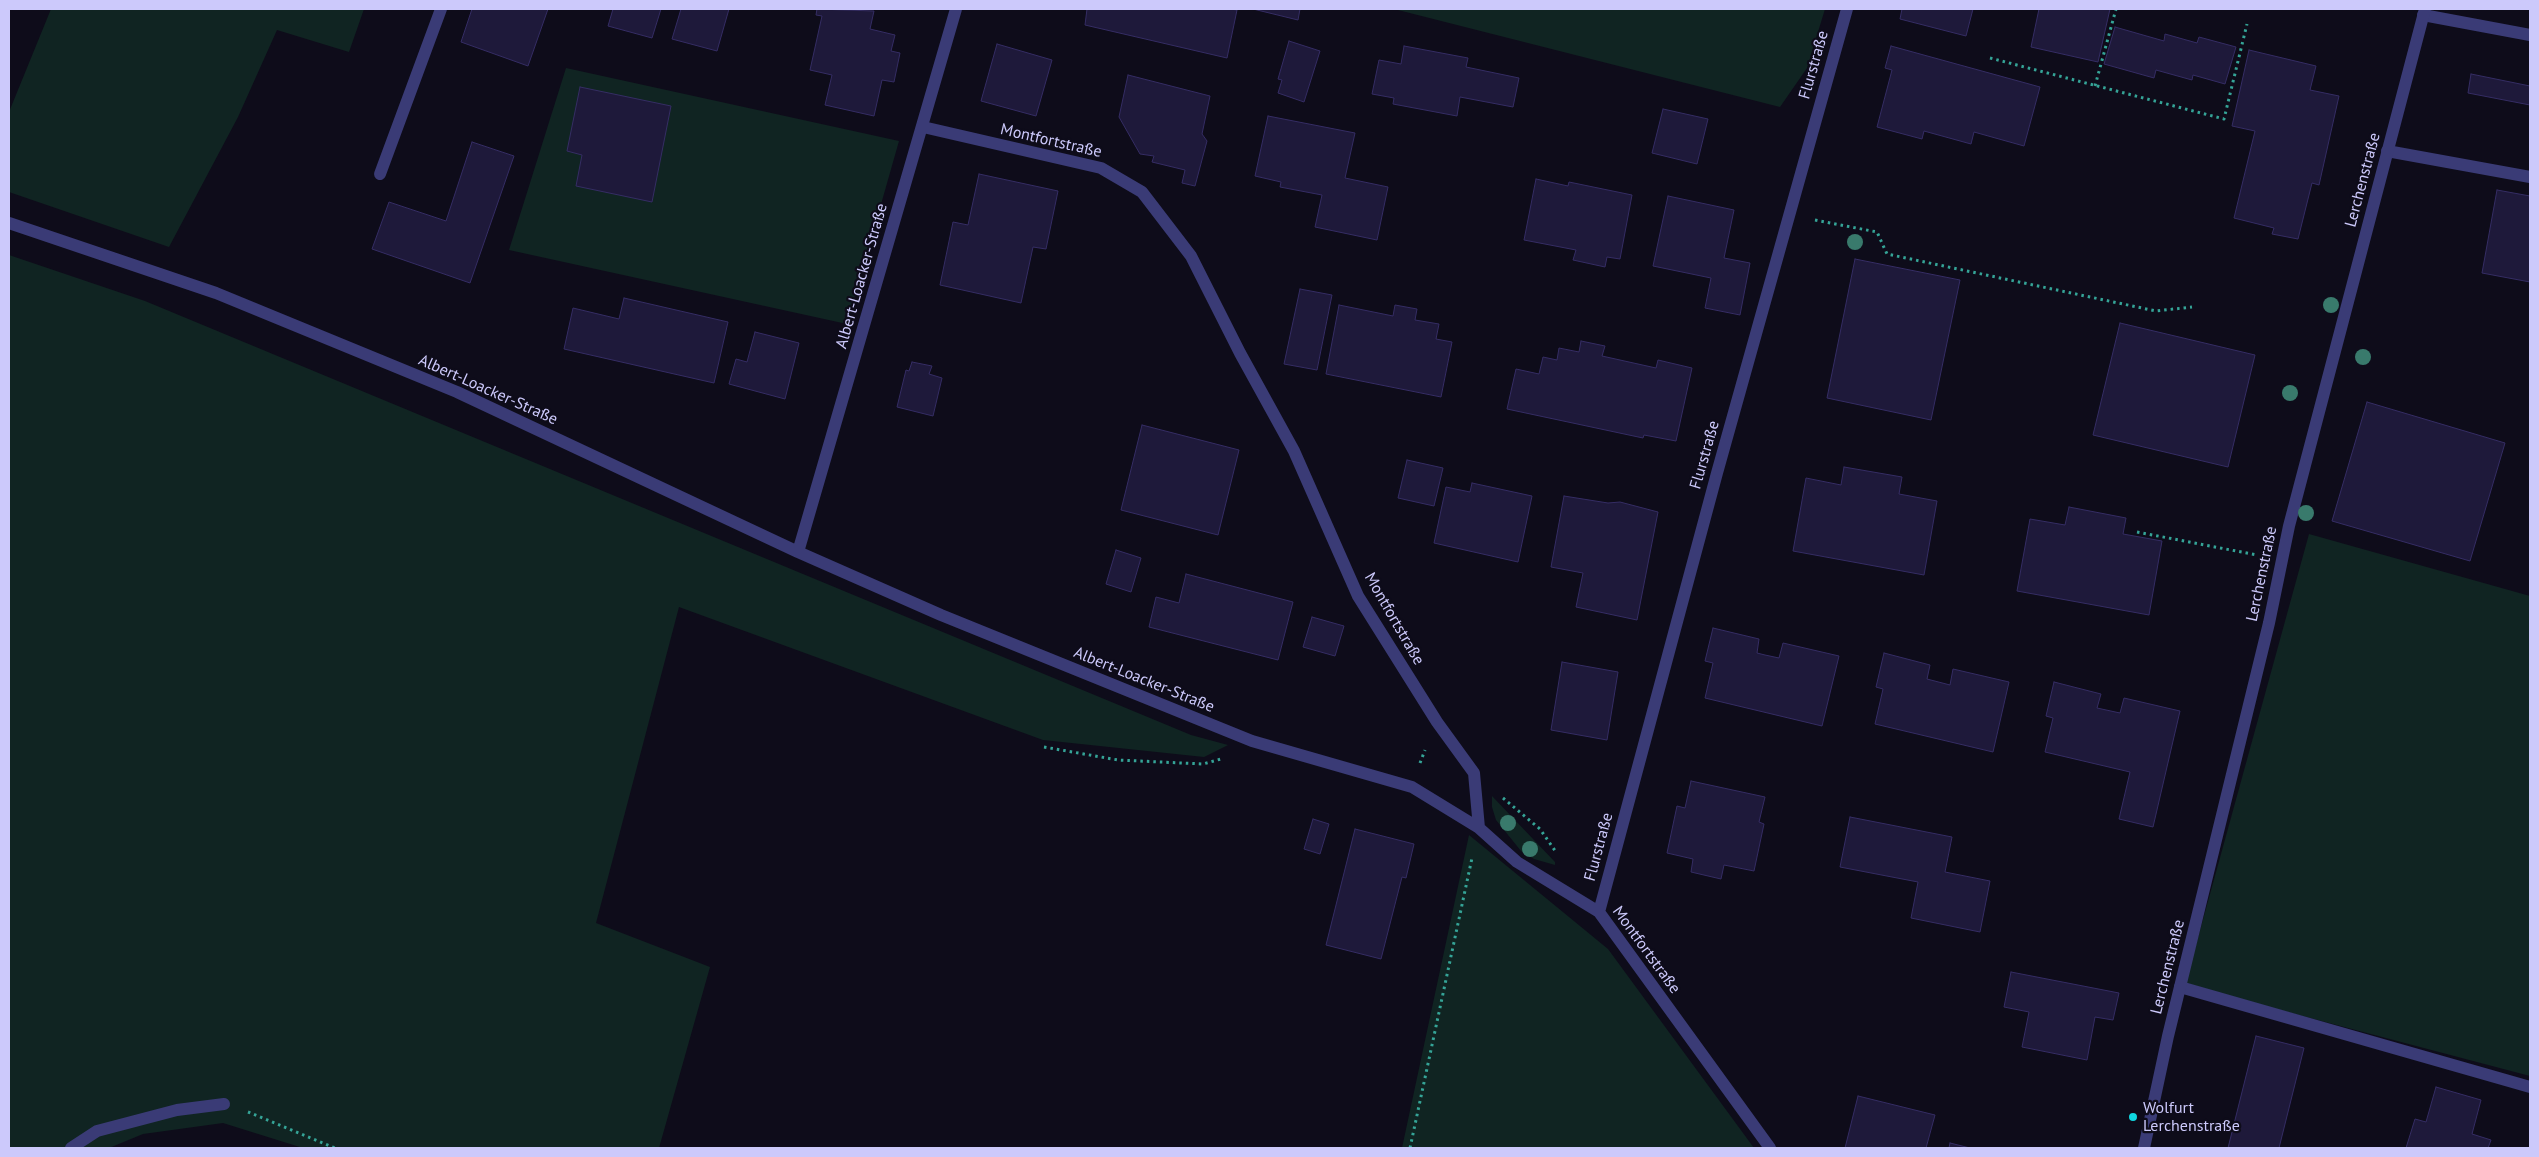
<!DOCTYPE html>
<meta charset="utf-8">
<style>
body{margin:0}
#map{position:relative;width:2539px;height:1157px;overflow:hidden;background:#0e0c1a;font-family:"PT Sans",sans-serif}
canvas{display:block}
.frame{position:absolute;inset:0;border:10px solid #ccc9fb;pointer-events:none}
</style>
<div id="map">
<canvas width="2539" height="1157"></canvas>
<div class="frame"></div>
</div>
<script>
const context = document.querySelector('canvas').getContext('2d');
context.lineJoin = 'round';
function paint(path, color) {
  context.fillStyle = color;
  context.fill(path, 'evenodd');
}
function shape(rows) {
  const path = new Path2D();
  for (const r of rows) {
    path.moveTo(r[0], r[1]);
    for (let i = 2; i < r.length; i += 2) path.lineTo(r[i], r[i + 1]);
  }
  return path;
}
function trace(path, color, width, dash) {
  context.strokeStyle = color;
  context.lineWidth = width;
  context.lineCap = dash ? 'butt' : 'round';
  context.setLineDash(dash || []);
  context.stroke(path);
}
function drawText(font, color, halo, rows, align = 'center') {
  context.font = font + ' "PT Sans",sans-serif';
  context.lineWidth = 4.5;
  context.setLineDash([]);
  context.textBaseline = 'middle';
  context.strokeStyle = halo;
  context.fillStyle = color;
  for (const [text, x, y, turn = 0] of rows) {
    context.save();
    context.translate(x, y);
    context.rotate((+turn || 0) * Math.PI / 180);
    context.textAlign = isNaN(turn) ? turn : align;
    if (halo) context.strokeText(text, 0, 0);
    context.fillText(text, 0, 0);
    context.restore();
  }
}
paint(shape([
 [51,9,364,9,349,52,277,30,238,117,169,247,9,192,9,112],
 [1394,9,1825,9,1807,68,1780,107],
 [566,68,899,141,847,324,509,250],
 [9,255,145,301,1191,735,1228,745,1204,757,1043,740,679,607,596,923,710,967,659,1148,303,1148,223,1123,143,1134,109,1148,9,1148],
 [2309,534,2530,596,2530,1076,2185,985],
 [1492,796,1555,862,1555,865,1534,859,1521,851,1496,820,1492,807],
 [1469,835,1608,949,1754,1148,1402,1148]
]), '#102422');
const building = shape([
 [472,9,548,9,528,66,461,42,472,9],
 [613,9,661,9,652,38,608,26,613,9],
 [681,9,729,9,717,51,672,39,681,9],
 [817,9,874,11,870,29,895,35,891,51,900,53,894,82,882,80,874,116,825,105,832,75,810,70,822,16,816,15,817,9],
 [1087,9,1231,9,1237,10,1227,58,1085,25,1087,9],
 [1253,9,1300,9,1298,20,1253,9],
 [1902,9,1973,9,1966,36,1900,19,1902,9],
 [2039,9,2110,9,2098,62,2031,47,2039,9],
 [2115,27,2164,41,2165,34,2197,43,2199,37,2236,47,2225,84,2193,75,2192,80,2156,70,2154,78,2104,64,2115,27],
 [1289,41,1320,51,1304,102,1278,93,1282,80,1278,79,1289,41],
 [997,44,1052,60,1036,116,981,101,997,44],
 [1404,46,1468,58,1466,67,1519,78,1513,107,1460,97,1457,116,1393,104,1394,98,1372,94,1379,60,1401,64,1404,46],
 [1891,46,2040,87,2024,146,1974,132,1971,144,1924,131,1922,139,1877,127,1892,70,1885,68,1891,46],
 [2249,50,2316,66,2310,90,2339,96,2319,185,2312,183,2298,239,2272,234,2274,228,2234,218,2255,131,2232,126,2249,50],
 [2471,74,2530,86,2530,105,2468,93,2471,74],
 [1128,75,1210,96,1202,134,1207,141,1195,186,1182,183,1185,170,1152,162,1154,156,1140,154,1119,117,1128,75],
 [580,87,671,106,652,202,576,186,582,155,567,151,580,87],
 [1663,109,1708,119,1697,164,1652,153,1663,109],
 [1268,116,1355,133,1345,178,1388,187,1377,240,1315,227,1322,195,1280,187,1281,182,1255,176,1268,116],
 [472,142,514,156,470,283,372,249,389,202,446,221,472,142],
 [979,174,1058,191,1046,249,1033,247,1021,303,940,285,953,222,968,225,979,174],
 [1536,179,1568,186,1569,182,1632,195,1620,259,1607,257,1605,267,1573,260,1576,250,1524,240,1536,179],
 [2497,190,2530,196,2530,282,2482,273,2497,190],
 [1668,196,1734,210,1724,258,1750,263,1740,315,1705,308,1711,278,1653,266,1668,196],
 [1855,259,1960,280,1931,420,1827,398,1855,259],
 [1300,289,1332,295,1317,370,1284,364,1300,289],
 [624,298,728,322,714,383,564,349,573,308,619,319,624,298],
 [1339,305,1393,316,1395,305,1417,309,1415,320,1439,324,1436,339,1452,342,1441,397,1326,374,1339,305],
 [2120,323,2255,355,2228,467,2093,435,2120,323],
 [755,332,799,343,785,399,729,384,736,359,747,362,755,332],
 [1581,341,1605,346,1602,356,1656,368,1658,360,1692,368,1676,441,1644,435,1643,438,1507,409,1516,369,1539,374,1543,357,1557,360,1559,348,1579,352,1581,341],
 [912,362,932,366,929,374,942,378,933,416,897,407,906,370,909,371,912,362],
 [2367,402,2505,443,2470,561,2332,521,2367,402],
 [1142,425,1239,450,1218,535,1121,510,1142,425],
 [1407,460,1443,468,1434,506,1398,498,1407,460],
 [1844,467,1902,477,1899,494,1937,501,1924,575,1793,551,1806,478,1841,485,1844,467],
 [1472,483,1532,496,1518,562,1434,543,1446,487,1470,492,1472,483],
 [1564,496,1608,503,1620,502,1658,512,1637,620,1576,607,1583,573,1551,567,1564,496],
 [2069,507,2126,518,2123,534,2162,541,2149,615,2017,591,2030,519,2065,525,2069,507],
 [1116,550,1141,558,1131,592,1106,584,1116,550],
 [1186,574,1293,602,1278,660,1149,627,1156,597,1179,603,1186,574],
 [1312,617,1344,626,1335,656,1303,647,1312,617],
 [1713,628,1759,639,1757,653,1765,655,1779,658,1783,643,1839,656,1822,726,1705,698,1713,663,1705,661,1713,628],
 [1884,653,1930,665,1927,679,1950,685,1953,669,2009,682,1993,752,1875,724,1883,689,1876,687,1884,653],
 [1562,662,1618,672,1607,740,1551,730,1562,662],
 [2054,682,2101,694,2097,708,2120,713,2124,698,2180,711,2153,827,2119,819,2130,772,2045,752,2053,718,2046,716,2054,682],
 [1691,781,1765,797,1759,822,1764,824,1754,871,1724,865,1721,879,1691,872,1693,859,1667,853,1677,806,1685,808,1691,781],
 [1850,817,1952,837,1945,872,1990,881,1980,932,1911,918,1918,882,1840,867,1850,817],
 [1313,819,1329,824,1320,854,1304,849,1313,819],
 [1355,829,1414,844,1406,878,1402,877,1381,959,1326,945,1355,829],
 [2011,972,2119,993,2113,1020,2095,1017,2087,1060,2022,1047,2029,1012,2004,1007,2011,972],
 [2256,1036,2304,1048,2279,1148,2228,1148,2256,1036],
 [2436,1087,2481,1100,2472,1134,2491,1140,2488,1148,2406,1148,2415,1119,2426,1122,2436,1087],
 [1858,1096,1935,1115,1926,1148,1845,1148,1858,1096],
 [1950,1143,1970,1148,1949,1148,1950,1143]
]);
paint(building, '#1e193a');
trace(building, '#352d64', 1);
trace(shape([
 [1990,58,2224,119,2247,24],
 [2095,86,2116,9],
 [1815,220,1877,232,1887,254,2156,311,2192,307],
 [2137,532,2257,555],
 [1044,747,1118,760,1203,764,1221,759],
 [1420,763,1425,750],
 [1503,798,1540,829,1556,852],
 [248,1112,335,1148],
 [1410,1148,1472,858]
]), '#35a497', 3, [2.5, 4]);
trace(shape([
 [2423,15,2530,35],
 [2387,151,2530,177],
 [2180,987,2530,1087],
 [71,1148,97,1131,177,1110,224,1104]
]), '#3a3b76', 12);
trace(shape([
 [923,127,1101,168,1142,192,1191,256,1240,353,1294,451,1358,596,1437,722,1474,773,1479,828],
 [380,174,441,9],
 [9,223,216,293,457,392,798,552,941,615,1252,741,1412,787,1479,828,1517,862,1599,912,1770,1148],
 [798,552,956,9],
 [1599,912,1717,473,1847,9],
 [2144,1148,2168,1036,2269,623,2289,526,2425,9]
]), '#3a3b76', 12);
context.fillStyle = '#397a6c';
for (const [x, y] of [
 [1855,242],
 [2331,305],
 [2363,357],
 [2290,393],
 [2306,513],
 [1508,823],
 [1530,849]
]) {
  context.beginPath();
  context.arc(x, y, 8, 0, 2 * Math.PI);
  context.fill();
}
for (const [x, y, r, color] of [
 [2133,1117,5,"#10d7e0"]
]) {
  const dot = new Path2D();
  dot.arc(x, y, r, 0, 2 * Math.PI);
  context.fillStyle = color;
  context.fill(dot);
  trace(dot, '#0e0c1a', 2);
}
drawText('16px', '#ccc9fb', '#0e0c1a', [
 ["Flurstraße",1814,65,-74],
 ["Montfortstraße",1051,141,13],
 ["Lerchenstraße",2363,180,-75],
 ["Albert-Loacker-Straße",862,276,-74],
 ["Albert-Loacker-Straße",488,390,24],
 ["Flurstraße",1705,455,-74],
 ["Lerchenstraße",2262,574,-78],
 ["Montfortstraße",1394,619,60],
 ["Albert-Loacker-Straße",1144,680,22],
 ["Flurstraße",1599,847,-75],
 ["Montfortstraße",1646,950,54],
 ["Lerchenstraße",2168,967,-76]
]);
drawText('16px', '#ccc9fb', '#0e0c1a', [
 ["Wolfurt",2143,1108],
 ["Lerchenstraße",2143,1126]
], 'left');
</script>
